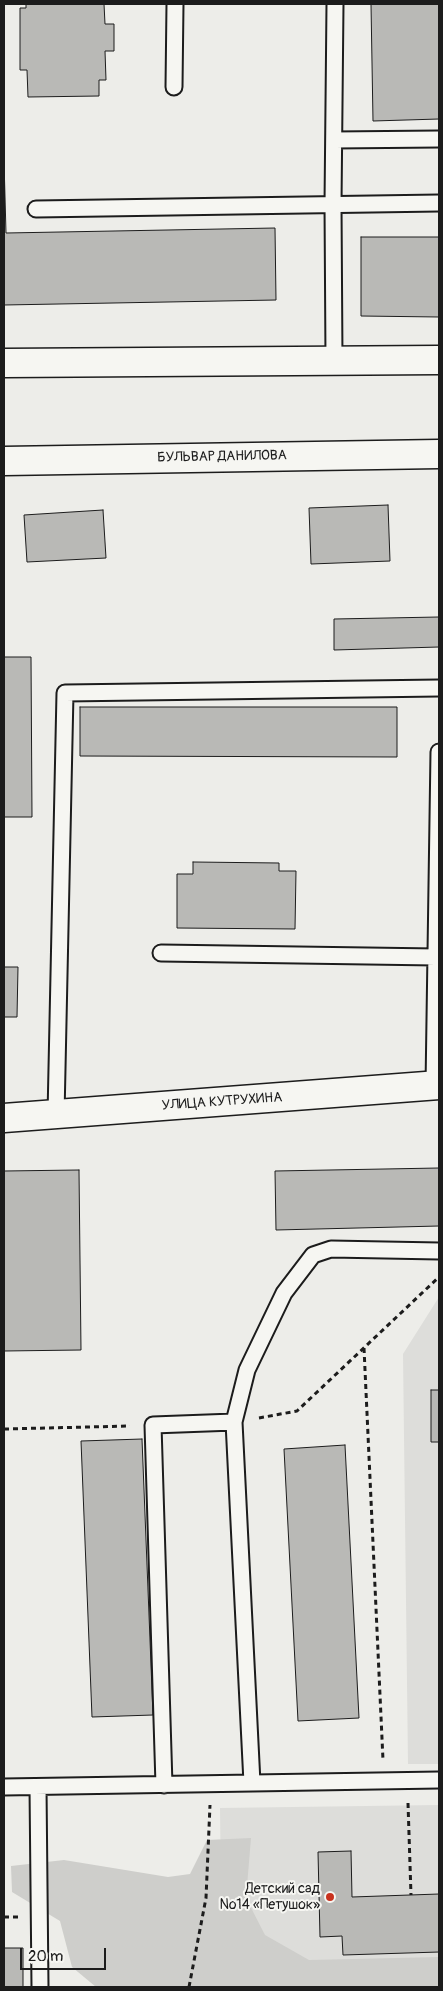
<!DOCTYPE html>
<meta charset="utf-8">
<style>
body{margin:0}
#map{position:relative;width:443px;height:1991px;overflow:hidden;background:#edede9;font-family:Pangolin,sans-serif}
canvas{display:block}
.frame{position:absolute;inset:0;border:5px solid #1c1c1c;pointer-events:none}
.scale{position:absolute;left:20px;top:1948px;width:86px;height:22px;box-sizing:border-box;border:2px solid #1c1c1c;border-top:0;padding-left:6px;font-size:15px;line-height:18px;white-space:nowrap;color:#1c1c1c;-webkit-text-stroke:4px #f6f6f2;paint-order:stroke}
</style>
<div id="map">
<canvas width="443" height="1991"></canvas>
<div class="frame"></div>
<div class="scale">20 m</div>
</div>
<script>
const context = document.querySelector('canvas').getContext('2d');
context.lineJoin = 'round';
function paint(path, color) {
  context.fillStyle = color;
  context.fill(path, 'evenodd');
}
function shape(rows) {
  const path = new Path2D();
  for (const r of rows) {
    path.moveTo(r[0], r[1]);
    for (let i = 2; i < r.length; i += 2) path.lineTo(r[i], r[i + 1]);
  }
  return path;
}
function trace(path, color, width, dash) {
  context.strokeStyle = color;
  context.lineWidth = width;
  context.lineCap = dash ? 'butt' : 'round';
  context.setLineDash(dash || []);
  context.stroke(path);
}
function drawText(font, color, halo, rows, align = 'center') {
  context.font = font + ' Pangolin,sans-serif';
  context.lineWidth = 4;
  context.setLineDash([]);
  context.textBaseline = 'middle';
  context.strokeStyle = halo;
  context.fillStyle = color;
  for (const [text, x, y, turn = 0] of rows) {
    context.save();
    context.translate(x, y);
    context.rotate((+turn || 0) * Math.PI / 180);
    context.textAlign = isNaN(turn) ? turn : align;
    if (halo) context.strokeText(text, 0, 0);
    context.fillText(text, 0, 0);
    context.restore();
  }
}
paint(shape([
 [439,1297,439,1764,408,1764,403,1354],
 [439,1805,439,1987,222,1987,220,1808]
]), '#ddddda');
paint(shape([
 [251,1838,246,1898,265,1935,309,1960,439,1957,439,1987,96,1987,72,1967,60,1921,12,1892,11,1866,64,1860,168,1877,190,1874,207,1840]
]), '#cececb');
const building = shape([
 [26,4,104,4,105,24,114,24,114,51,105,51,106,80,99,80,99,96,28,97,27,70,20,70,20,8,26,8,26,4],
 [371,4,439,4,439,119,373,121,371,4],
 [4,161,6,233,275,228,276,300,4,305,4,161],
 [361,237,439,237,439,317,361,316,361,237],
 [388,505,390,561,311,564,309,508,388,505],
 [103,510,106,558,27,562,24,515,103,510],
 [439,617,439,647,334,650,334,619,439,617],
 [4,657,31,657,32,817,4,817,4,657],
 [80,707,397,707,397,757,80,756,80,707],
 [193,862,279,863,279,871,296,871,295,929,177,928,177,874,193,874,193,862],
 [4,967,18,967,17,1017,4,1017,4,967],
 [439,1168,439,1226,276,1230,275,1171,439,1168],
 [79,1170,81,1350,4,1351,4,1171,79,1170],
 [431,1390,439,1390,439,1442,431,1442,431,1390],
 [142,1439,153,1715,92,1717,81,1441,142,1439],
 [345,1445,359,1718,298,1721,284,1449,345,1445],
 [351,1851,352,1897,439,1894,439,1952,343,1955,342,1936,320,1937,318,1852,351,1851],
 [4,1948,23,1948,23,1987,4,1987,4,1948]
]);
paint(building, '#b9b9b6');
trace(building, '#1c1c1c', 1);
const service = shape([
 [174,87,175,4],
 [334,140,439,139],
 [36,209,439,203],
 [334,360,333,204,335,4],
 [161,953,436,957],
 [434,1086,439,752],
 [56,1115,65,693,439,688],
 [252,1783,234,1422,247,1370,284,1293,313,1255,331,1249,439,1251],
 [164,1785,153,1425,234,1422],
 [4,1787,439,1780],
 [38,1787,40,1987]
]);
const minor = shape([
 [4,363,439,360],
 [4,461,439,454],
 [4,1118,439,1085]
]);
trace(service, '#1c1c1c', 19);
trace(minor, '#1c1c1c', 31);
trace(shape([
 [364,1348,383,1760],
 [259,1418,297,1411,439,1277],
 [4,1429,130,1426],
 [408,1803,411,1895],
 [4,1917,18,1917],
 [189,1987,206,1898,210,1805]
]), '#1c1c1c', 3, [5, 4]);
trace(service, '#f6f6f2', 15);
trace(minor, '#f6f6f2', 28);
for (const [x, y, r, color] of [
 [330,1897,5,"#c8321e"]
]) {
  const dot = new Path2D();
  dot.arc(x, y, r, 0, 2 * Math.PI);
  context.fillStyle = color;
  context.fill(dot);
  trace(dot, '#f6f6f2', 2);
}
drawText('14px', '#1c1c1c', '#f6f6f2', [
 ["БУЛЬВАР ДАНИЛОВА",222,457,-1],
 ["УЛИЦА КУТРУХИНА",222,1102,-4]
]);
drawText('14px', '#1c1c1c', '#f6f6f2', [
 ["Детский сад",320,1889],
 ["№14 «Петушок»",320,1905]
], 'right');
</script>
